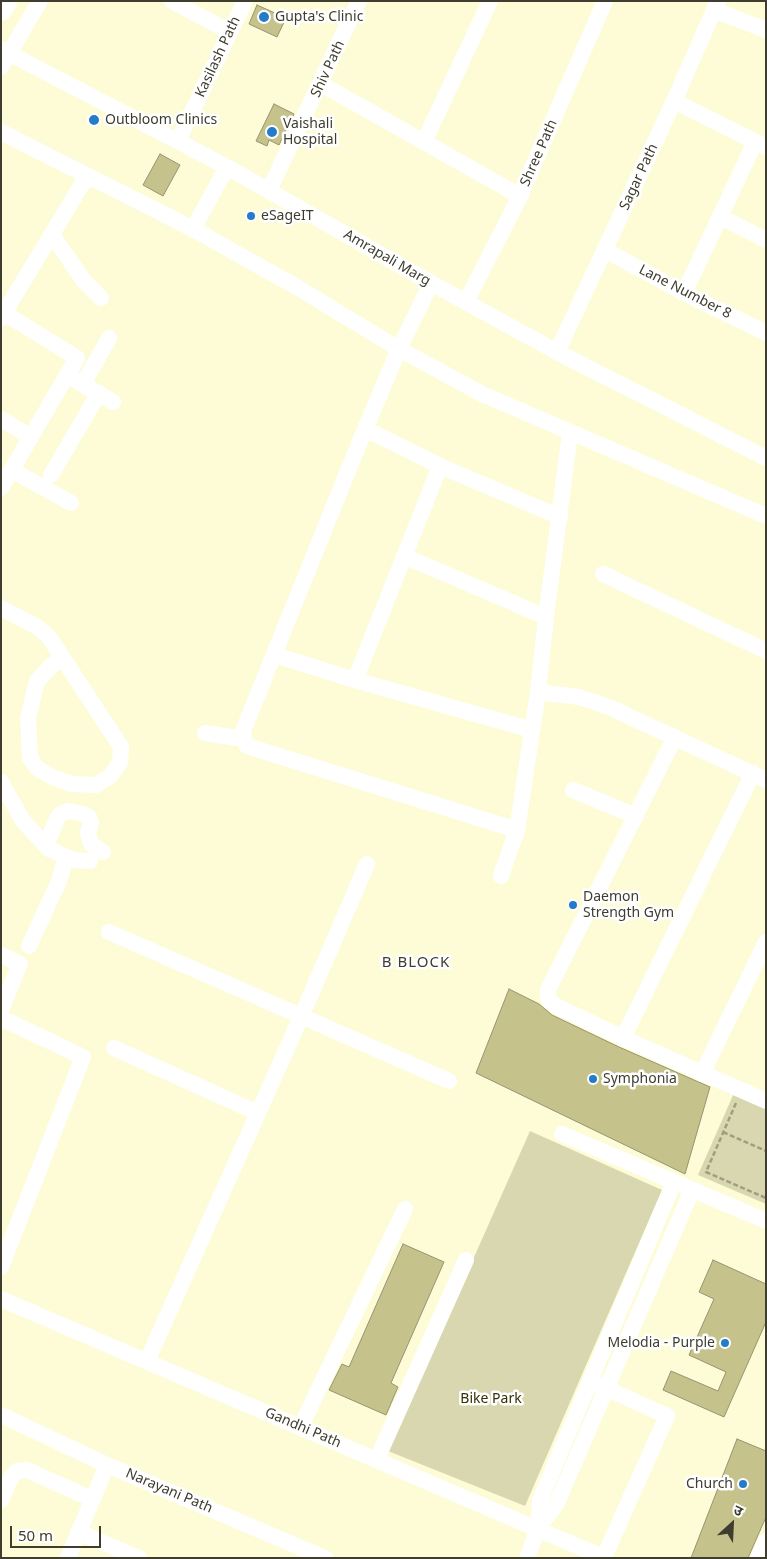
<!DOCTYPE html>
<meta charset="utf-8">
<style>
body{margin:0}
#map{position:relative;width:767px;height:1559px;overflow:hidden;background:#fdfcd6;font-family:"Noto Sans","Noto Sans Devanagari",sans-serif}
canvas{display:block}
.frame{position:absolute;inset:0;border:2px solid #3e3d2f;pointer-events:none}
.north{position:absolute;left:707px;top:1499px;width:50px;height:50px;-webkit-text-stroke:4px #fff;paint-order:stroke;rotate:25deg;font-size:14px;font-weight:700;line-height:20px;text-align:center;color:#3e3d2f}
.north::after{content:'';display:block;margin:auto;width:18px;height:22px;background:#3e3d2f;clip-path:polygon(50% 0,100% 100%,50% 72%,0 100%)}
.scale{position:absolute;left:10px;top:1526px;width:91px;height:22px;box-sizing:border-box;border:2px solid #3e3d2f;border-top:0;padding-left:6px;font-size:15px;line-height:18px;white-space:nowrap;color:#3e3d2f;-webkit-text-stroke:4px #fff;paint-order:stroke}
</style>
<div id="map">
<canvas width="767" height="1559"></canvas>
<div class="frame"></div>
<div class="north">उ</div>
<div class="scale">50 m</div>
</div>
<script>
const context = document.querySelector('canvas').getContext('2d');
context.lineJoin = 'round';
function paint(path, color) {
  context.fillStyle = color;
  context.fill(path, 'evenodd');
}
function shape(rows) {
  const path = new Path2D();
  for (const r of rows) {
    path.moveTo(r[0], r[1]);
    for (let i = 2; i < r.length; i += 2) path.lineTo(r[i], r[i + 1]);
  }
  return path;
}
function trace(path, color, width, dash) {
  context.strokeStyle = color;
  context.lineWidth = width;
  context.lineCap = dash ? 'butt' : 'round';
  context.setLineDash(dash || []);
  context.stroke(path);
}
function drawText(font, color, halo, rows, align = 'center') {
  context.font = font + ' "Noto Sans",sans-serif';
  context.lineWidth = 5;
  context.setLineDash([]);
  context.textBaseline = 'middle';
  context.strokeStyle = halo;
  context.fillStyle = color;
  for (const [text, x, y, turn = 0] of rows) {
    context.save();
    context.translate(x, y);
    context.rotate((+turn || 0) * Math.PI / 180);
    context.textAlign = isNaN(turn) ? turn : align;
    if (halo) context.strokeText(text, 0, 0);
    context.fillText(text, 0, 0);
    context.restore();
  }
}
paint(shape([
 [734,1093,766,1107,766,1204,698,1175],
 [530,1131,662,1190,525,1506,388,1451]
]), '#d9d7af');
const building = shape([
 [257,5,286,18,277,37,249,24,257,5],
 [274,104,294,114,279,145,269,140,267,146,256,141,274,104],
 [160,154,180,165,163,196,143,185,160,154],
 [509,989,539,1004,552,1015,619,1047,710,1087,685,1174,476,1073,509,989],
 [403,1244,444,1262,391,1383,398,1387,386,1415,329,1390,342,1364,349,1367,403,1244],
 [713,1260,766,1284,766,1322,724,1417,663,1390,671,1371,718,1391,726,1372,689,1355,714,1299,699,1292,713,1260],
 [737,1439,766,1451,766,1517,748,1558,691,1558,737,1439]
]);
paint(building, '#c5c28b');
trace(building, '#969472', 1);
trace(shape([
 [736,1103,706,1172,766,1198],
 [723,1132,766,1151]
]), '#9f9e83', 2.5, [5, 2.5]);
trace(shape([
 [172,1,230,32],
 [714,10,766,30],
 [1,49,227,167,431,283,557,352,766,458],
 [1,67,40,1],
 [321,84,520,196],
 [674,101,766,147],
 [1,132,193,229,295,286,399,349,482,394,766,516],
 [178,141,245,1],
 [424,142,490,1],
 [269,190,359,1],
 [721,217,766,240],
 [193,229,227,167],
 [52,235,84,281,101,298],
 [605,250,684,293,766,333],
 [431,283,399,349,365,429,243,731,244,739,247,746,517,830,538,692,546,617,570,433],
 [684,293,755,142],
 [466,302,520,196,605,1],
 [1,318,87,176],
 [557,352,674,101,718,1],
 [67,375,113,402],
 [83,384,109,338],
 [1,419,31,437],
 [365,429,440,466,560,517],
 [12,470,71,503],
 [51,475,99,393],
 [1,488,77,358,4,313],
 [404,556,546,617],
 [603,574,766,651],
 [1,608,36,626,49,637,121,747,120,763,110,776,96,785,71,784,52,777,37,768,30,758,28,718,37,681,52,665,62,658],
 [275,655,355,680,532,730],
 [355,680,440,466],
 [538,692,579,697,609,707,766,780],
 [205,733,244,739],
 [674,739,548,990,548,999,556,1006,623,1038,766,1101],
 [1,782,23,821,49,849,73,860,90,861],
 [573,790,636,816],
 [46,845,59,815,68,811,83,814,89,817,91,823,88,833,91,844,103,852],
 [501,876,517,830],
 [109,932,449,1081],
 [29,946,59,881,66,857],
 [1,955,20,964,1,1010],
 [1,1018,83,1057,1,1267],
 [623,1038,753,773],
 [114,1048,258,1113],
 [702,1074,766,942],
 [562,1134,766,1221],
 [674,1182,540,1500,538,1528,556,1505,692,1190],
 [1,1299,605,1558],
 [147,1361,301,1017,367,864],
 [599,1385,667,1416,604,1557],
 [1,1415,107,1465,325,1558],
 [301,1426,405,1209],
 [377,1459,466,1260],
 [1,1500,11,1478,17,1471,27,1470,92,1499],
 [78,1532,139,1558],
 [68,1558,107,1465],
 [527,1558,538,1528],
 [758,1558,766,1541]
]), '#fff', 16);
trace(shape([
 [1,10,6,1]
]), '#fff', 22);
for (const [x, y, r, color] of [
 [264,17,6,"#247bc8"],
 [94,120,6,"#247bc8"],
 [272,132,6,"#247bc8"],
 [251,216,5,"#247bc8"],
 [573,905,5,"#247bc8"],
 [593,1079,5,"#247bc8"],
 [725,1343,5,"#247bc8"],
 [743,1484,5,"#247bc8"]
]) {
  const dot = new Path2D();
  dot.arc(x, y, r, 0, 2 * Math.PI);
  context.fillStyle = color;
  context.fill(dot);
  trace(dot, '#fff', 2);
}
drawText('14px', '#3e3d2f', '#fff', [
 ["Gupta's Clinic",275,17],
 ["Outbloom Clinics",105,120],
 ["Vaishali",283,124],
 ["Hospital",283,140],
 ["eSageIT",261,216],
 ["Daemon",583,897],
 ["Strength Gym",583,913],
 ["Symphonia",603,1079],
 ["Melodia - Purple",715,1343,"right"],
 ["Church",733,1484,"right"]
], 'left');
drawText('14px', '#3e3d2f', '#fff', [
 ["Kasilash Path",218,57,-65],
 ["Shiv Path",328,69,-65],
 ["Shree Path",539,153,-66],
 ["Sagar Path",639,177,-65],
 ["Amrapali Marg",387,258,30],
 ["Lane Number 8",685,292,27],
 ["Gandhi Path",303,1428,23],
 ["Narayani Path",169,1491,23]
]);
drawText('14px', '#333003', '#fff', [
 ["Bike Park",491,1399]
]);
context.letterSpacing = '1px';
drawText('15px', '#3e3d2f', '#fff', [
 ["B BLOCK",416,963]
]);
context.letterSpacing = '0px';
</script>
